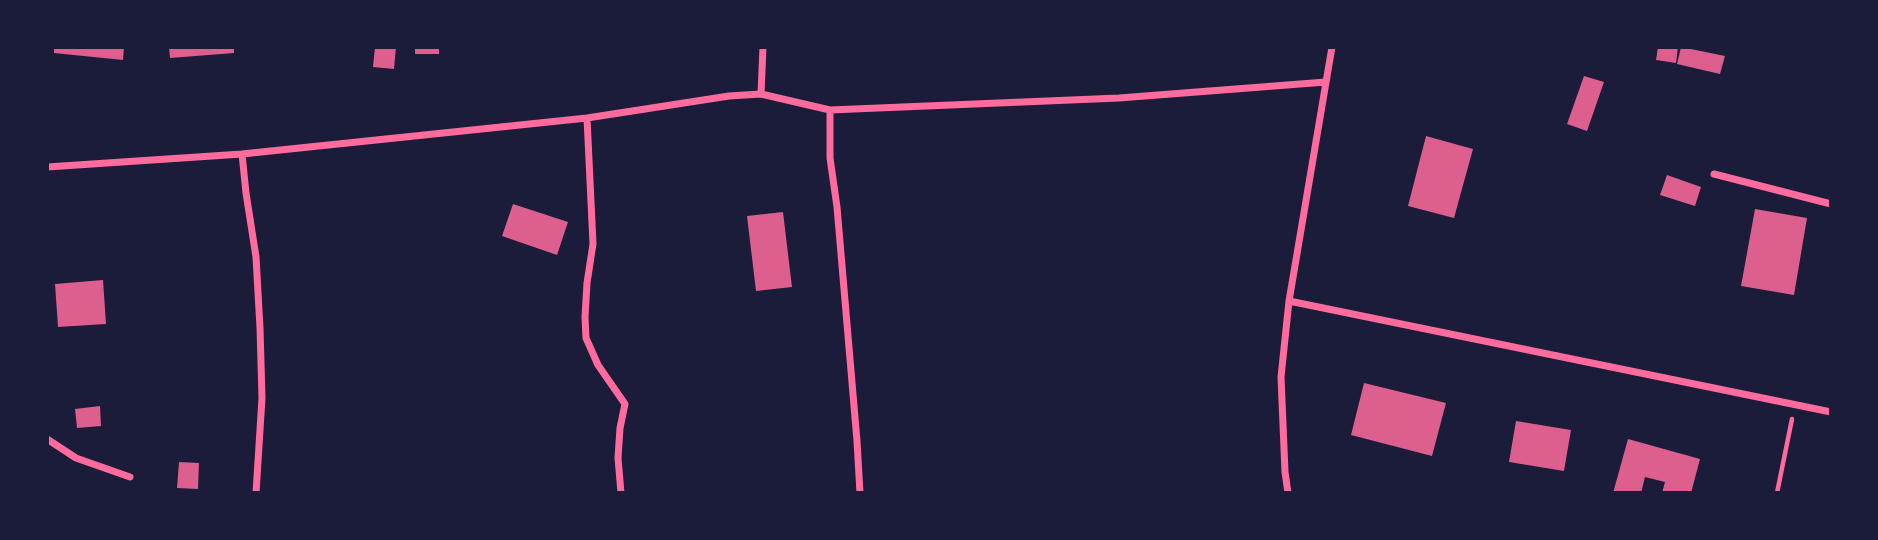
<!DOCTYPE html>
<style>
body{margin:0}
#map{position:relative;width:1878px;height:540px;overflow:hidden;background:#1b1b3a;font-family:Jost,sans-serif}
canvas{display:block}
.frame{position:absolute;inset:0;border:49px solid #1b1b3a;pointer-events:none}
</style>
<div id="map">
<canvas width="1878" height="540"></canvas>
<div class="frame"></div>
</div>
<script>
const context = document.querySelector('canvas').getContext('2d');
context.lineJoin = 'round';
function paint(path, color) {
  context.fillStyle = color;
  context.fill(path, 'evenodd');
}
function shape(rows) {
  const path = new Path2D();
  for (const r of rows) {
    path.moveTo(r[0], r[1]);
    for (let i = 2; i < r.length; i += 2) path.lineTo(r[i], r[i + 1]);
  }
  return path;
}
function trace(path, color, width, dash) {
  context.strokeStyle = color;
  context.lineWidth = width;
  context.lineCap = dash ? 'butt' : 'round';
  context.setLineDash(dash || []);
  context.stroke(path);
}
paint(shape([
 [54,47,124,47,123,60,54,53],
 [169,47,234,47,234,53,170,58],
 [375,47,396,47,394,69,373,67],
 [415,47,439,47,439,54,415,54],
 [1658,47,1678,47,1676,63,1656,60],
 [1681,47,1725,56,1720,74,1677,64],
 [1584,76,1604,82,1587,131,1567,124],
 [1426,136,1473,149,1454,218,1408,206],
 [1667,175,1701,187,1695,206,1660,195],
 [513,204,568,222,557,255,502,236],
 [1755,209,1807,218,1794,295,1741,286],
 [783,212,792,287,756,291,747,216],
 [103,280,106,324,58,327,55,284],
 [1364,383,1446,403,1432,456,1351,435],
 [100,406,101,426,77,428,75,409],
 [1516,421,1571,430,1564,471,1509,462],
 [1628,439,1700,459,1691,493,1662,493,1665,482,1645,477,1641,493,1613,493],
 [179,462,199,463,198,489,177,488]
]), '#dd5f8e');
trace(shape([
 [1777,493,1792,419]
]), '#ff6b9d', 4.5);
trace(shape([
 [761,94,763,47],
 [587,118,593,244,587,283,585,317,586,338,598,365,625,404,620,428,618,458,621,493],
 [242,154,246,193,256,257,260,328,262,398,256,493],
 [47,167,242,154,587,118,729,96,761,94,830,110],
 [1714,174,1831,204],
 [1289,301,1831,412],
 [47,439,76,458,130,477],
 [860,493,857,441,837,207,830,158,830,110,1119,98,1326,82],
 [1288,493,1285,472,1281,377,1289,301,1332,47]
]), '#ff6b9d', 7);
</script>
